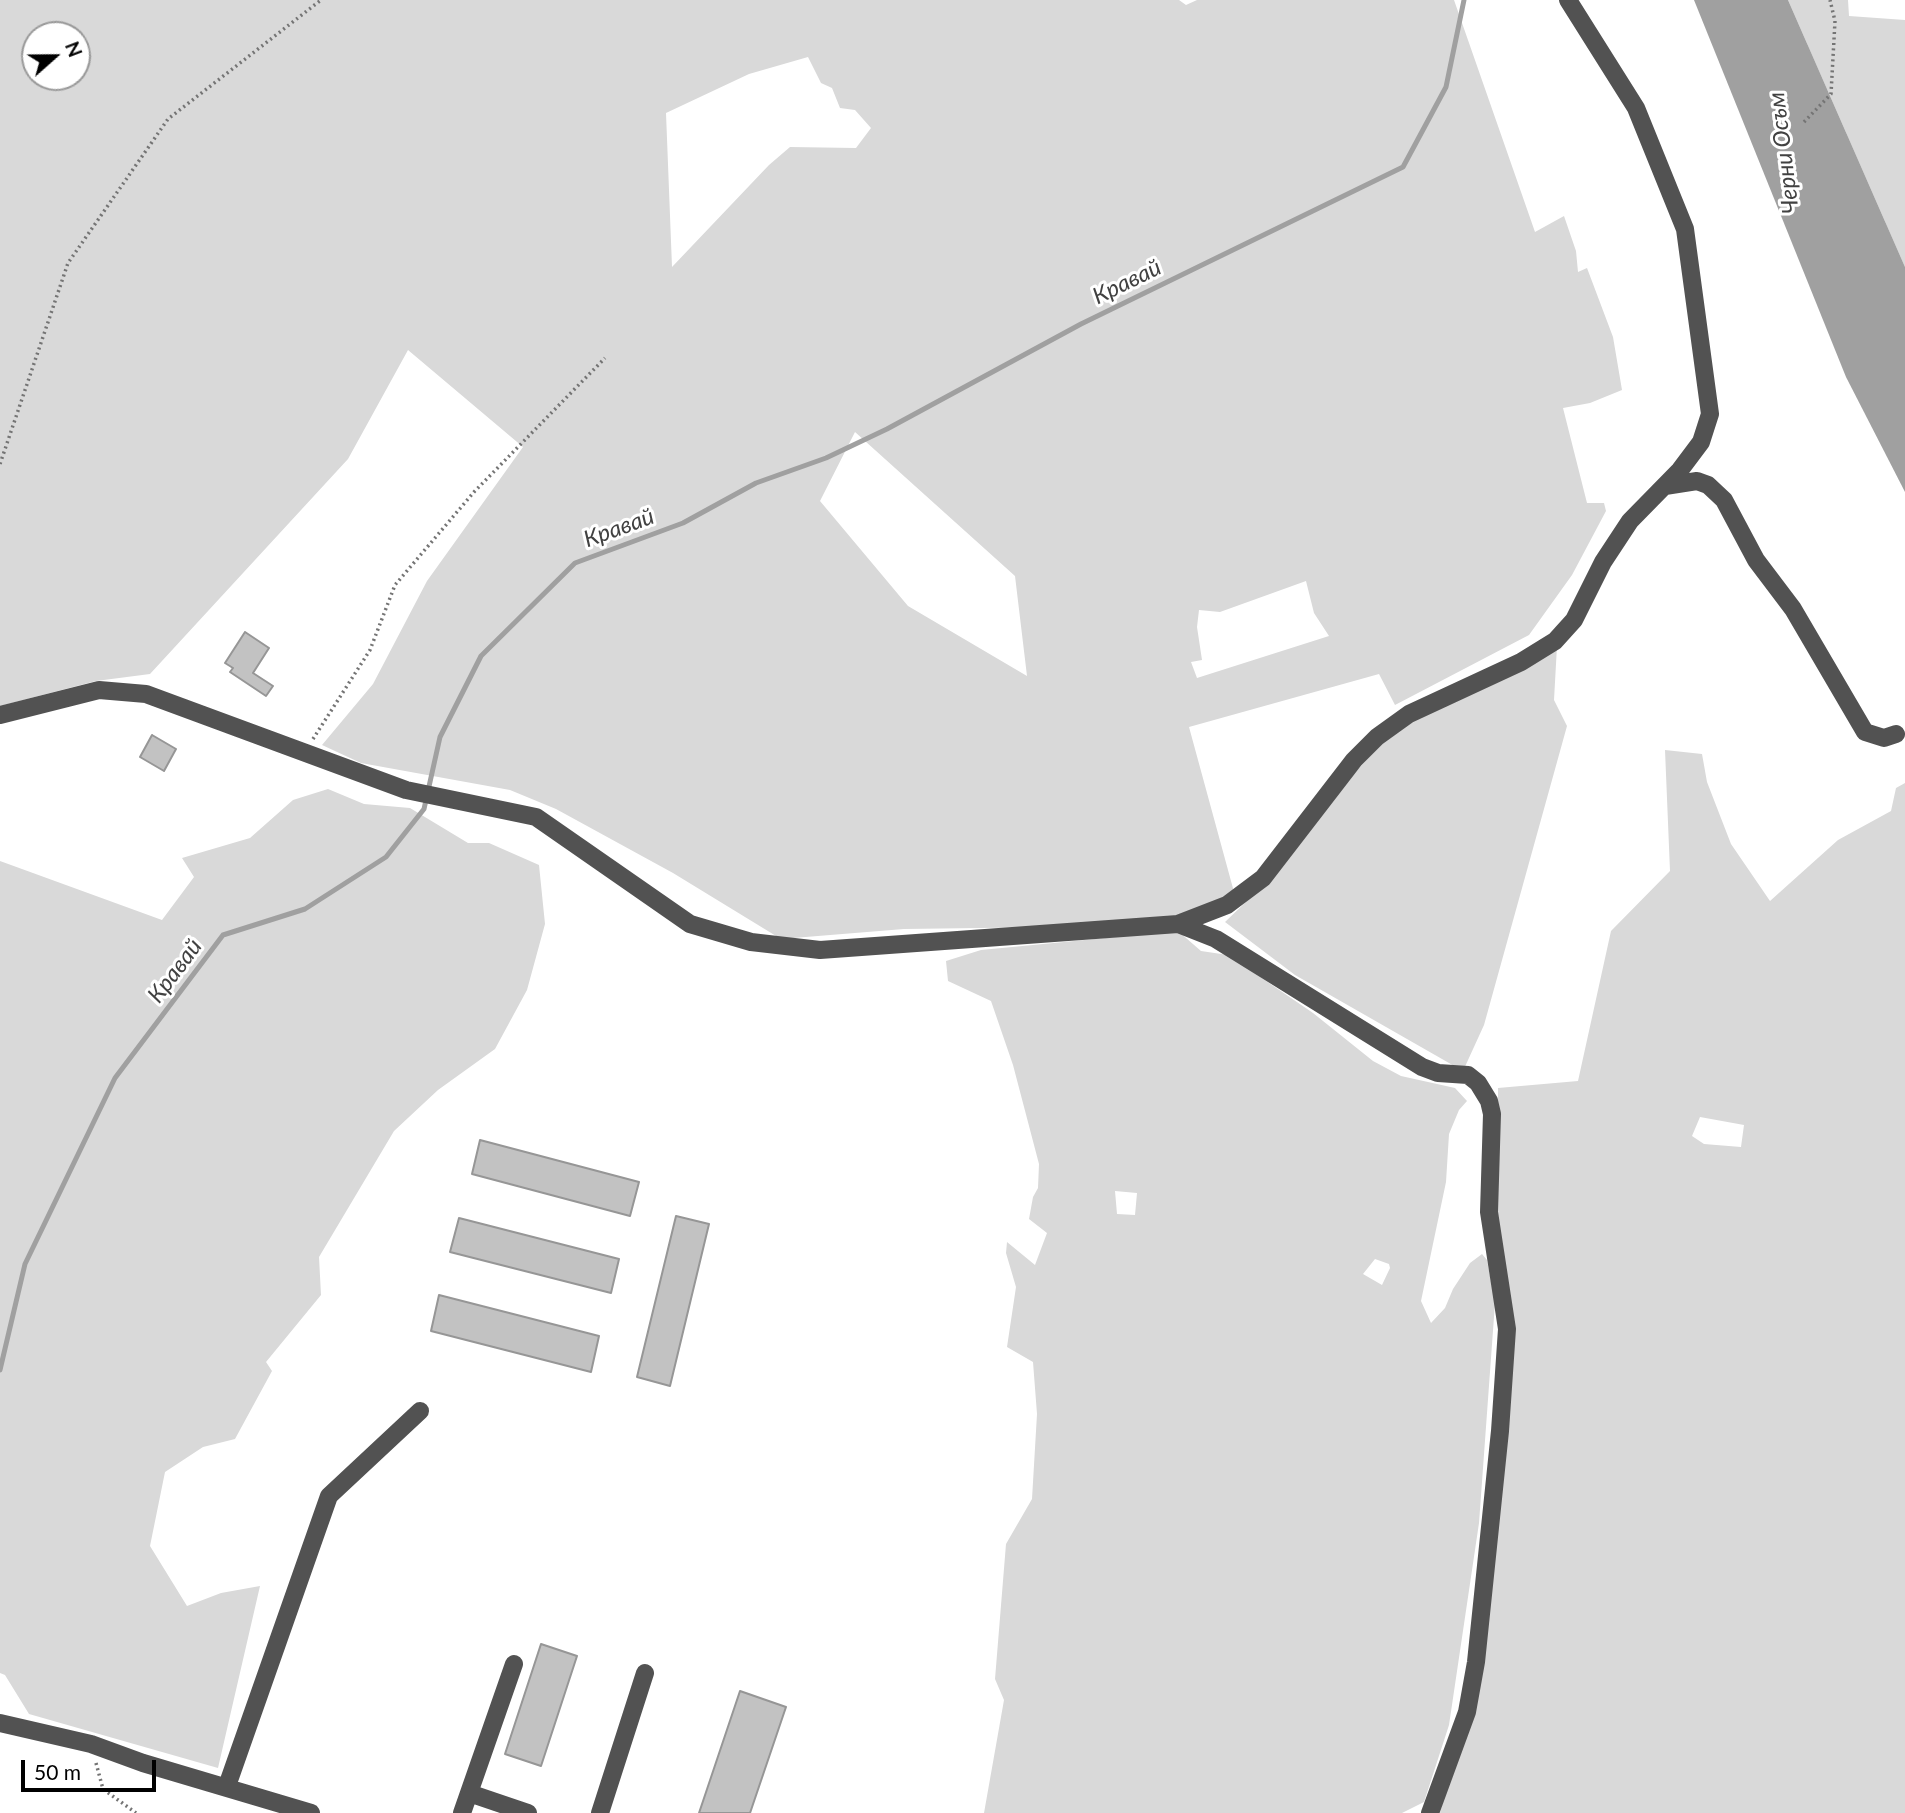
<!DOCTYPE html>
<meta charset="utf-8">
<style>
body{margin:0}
#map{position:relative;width:1905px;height:1813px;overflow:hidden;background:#fff;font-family:Lato,sans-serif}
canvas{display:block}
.north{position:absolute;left:21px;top:21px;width:70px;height:70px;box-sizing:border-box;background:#fff;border:2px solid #999;border-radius:50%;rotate:69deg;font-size:19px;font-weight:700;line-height:28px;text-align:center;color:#000}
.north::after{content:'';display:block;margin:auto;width:24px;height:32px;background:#000;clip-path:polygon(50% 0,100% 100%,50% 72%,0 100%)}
.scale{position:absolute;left:21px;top:1760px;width:135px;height:32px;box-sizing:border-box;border:4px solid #000;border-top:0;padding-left:9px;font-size:21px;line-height:24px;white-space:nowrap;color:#000;-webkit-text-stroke:5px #fff;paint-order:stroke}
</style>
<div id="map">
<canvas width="1905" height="1813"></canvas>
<div class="north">N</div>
<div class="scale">50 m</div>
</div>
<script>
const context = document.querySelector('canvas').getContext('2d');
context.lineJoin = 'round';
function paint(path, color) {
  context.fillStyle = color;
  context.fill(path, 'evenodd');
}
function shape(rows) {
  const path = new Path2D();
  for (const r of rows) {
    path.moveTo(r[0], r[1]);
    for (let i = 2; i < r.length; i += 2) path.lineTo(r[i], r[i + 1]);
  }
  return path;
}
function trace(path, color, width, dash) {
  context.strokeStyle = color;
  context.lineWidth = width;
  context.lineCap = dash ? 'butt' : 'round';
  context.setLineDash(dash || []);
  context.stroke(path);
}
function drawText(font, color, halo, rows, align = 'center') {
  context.font = font + ' Lato,sans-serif';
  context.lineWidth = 6;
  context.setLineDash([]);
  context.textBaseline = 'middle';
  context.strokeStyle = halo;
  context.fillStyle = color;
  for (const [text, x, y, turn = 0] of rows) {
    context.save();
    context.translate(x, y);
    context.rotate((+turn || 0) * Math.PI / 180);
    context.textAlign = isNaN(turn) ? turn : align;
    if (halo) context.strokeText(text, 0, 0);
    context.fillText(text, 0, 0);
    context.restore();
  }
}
paint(shape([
 [0,0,1179,0,1186,5,1197,0,1454,0,1535,232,1564,216,1576,251,1578,272,1587,268,1613,337,1622,390,1590,403,1563,408,1587,503,1604,503,1606,511,1572,575,1529,635,1395,705,1379,674,1189,727,1234,892,1181,917,1056,927,904,929,781,939,673,873,556,809,510,790,361,763,322,745,373,684,427,581,523,447,408,350,348,459,150,674,96,681,0,706],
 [35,35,77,35,77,77,35,77],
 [808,57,821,83,832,88,840,108,855,110,871,128,856,148,790,147,769,165,672,267,666,113,749,74],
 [855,432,1015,576,1027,676,908,606,820,501],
 [1306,581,1314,613,1329,636,1197,678,1191,662,1202,660,1197,627,1199,610,1220,612],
 [1788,0,1848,0,1849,16,1905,20,1905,267],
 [1557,646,1554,700,1567,726,1484,1025,1463,1071,1295,975,1225,922,1251,897,1321,809,1398,726],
 [1665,750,1702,754,1707,782,1731,844,1770,901,1838,840,1891,811,1896,788,1905,783,1905,1813,1440,1813,1454,1759,1503,1418,1497,1264,1498,1088,1578,1081,1611,931,1670,871],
 [1700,1117,1744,1125,1741,1147,1704,1144,1692,1136],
 [328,789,364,804,410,808,468,843,489,843,539,865,545,924,527,990,495,1049,438,1090,394,1131,319,1257,321,1295,266,1362,272,1371,235,1439,203,1447,165,1472,150,1546,187,1606,221,1593,260,1586,218,1768,29,1714,5,1675,0,1673,0,861,162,920,194,877,182,858,250,838,293,800],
 [1178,931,1201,951,1228,955,1313,1013,1373,1061,1401,1076,1455,1088,1467,1101,1459,1110,1449,1134,1446,1182,1421,1301,1431,1323,1445,1308,1453,1289,1470,1263,1482,1254,1487,1260,1495,1303,1479,1523,1449,1725,1424,1802,1402,1813,984,1813,1004,1700,995,1679,1006,1544,1032,1499,1037,1414,1033,1362,1007,1347,1016,1287,1006,1253,1007,1242,1035,1265,1047,1233,1029,1219,1033,1197,1038,1188,1039,1164,1013,1065,991,1001,948,981,946,961,981,950],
 [1115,1191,1137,1193,1135,1215,1117,1214],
 [1375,1259,1389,1264,1390,1268,1382,1285,1363,1274]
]), '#d9d9d9');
paint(shape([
 [1694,0,1788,0,1905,267,1905,492,1846,377]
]), '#a0a0a0');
trace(shape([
 [0,1370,25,1264,115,1078,223,935,305,909,386,857,424,809,440,737,481,656,575,563,683,523,756,483,826,458,887,429,1081,324,1403,167,1446,87,1464,0]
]), '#a0a0a0', 5);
const building = shape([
 [245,632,269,648,253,673,273,686,266,696,230,672,233,668,225,663,245,632],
 [152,735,176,749,164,771,140,757,152,735],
 [480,1140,639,1182,630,1216,472,1174,480,1140],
 [676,1216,709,1224,670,1386,637,1377,676,1216],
 [459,1218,619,1259,611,1293,450,1252,459,1218],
 [439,1295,599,1336,591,1372,431,1331,439,1295],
 [541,1644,577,1656,541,1766,505,1754,541,1644],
 [740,1691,786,1707,750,1813,699,1813,740,1691]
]);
paint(building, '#c2c2c2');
trace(building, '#969696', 2);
trace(shape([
 [1804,122,1831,94,1835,21,1830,0],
 [0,464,68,263,168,119,321,0],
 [313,739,370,650,395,585,474,492,605,358],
 [96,1763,103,1789,136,1813]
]), '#747474', 3.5, [2, 3.5]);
trace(shape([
 [1665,486,1697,481,1708,485,1724,500,1756,560,1793,609,1865,732,1884,738,1896,734],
 [0,715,99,690,146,694,406,790,536,817,690,924,751,942,820,950,1178,924,1227,905,1263,878,1354,760,1377,737,1409,714,1521,662,1555,641,1574,620,1603,562,1630,521,1680,470,1701,442,1710,414,1685,229,1636,108,1568,0],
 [1178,924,1216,939,1422,1067,1438,1073,1468,1075,1478,1083,1489,1101,1492,1114,1489,1212,1507,1329,1500,1431,1476,1662,1467,1712,1430,1813],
 [0,1723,91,1744,143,1763,311,1813],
 [227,1786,329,1496,420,1411],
 [469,1793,528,1813],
 [462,1813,514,1664],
 [600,1813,645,1673]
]), '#525252', 18);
drawText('italic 23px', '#414141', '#fff', [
 ["Черни Осъм",1784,153,-97],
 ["Кравай",1127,282,-26],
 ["Кравай",619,528,-20],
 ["Кравай",175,971,-53]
]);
</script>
